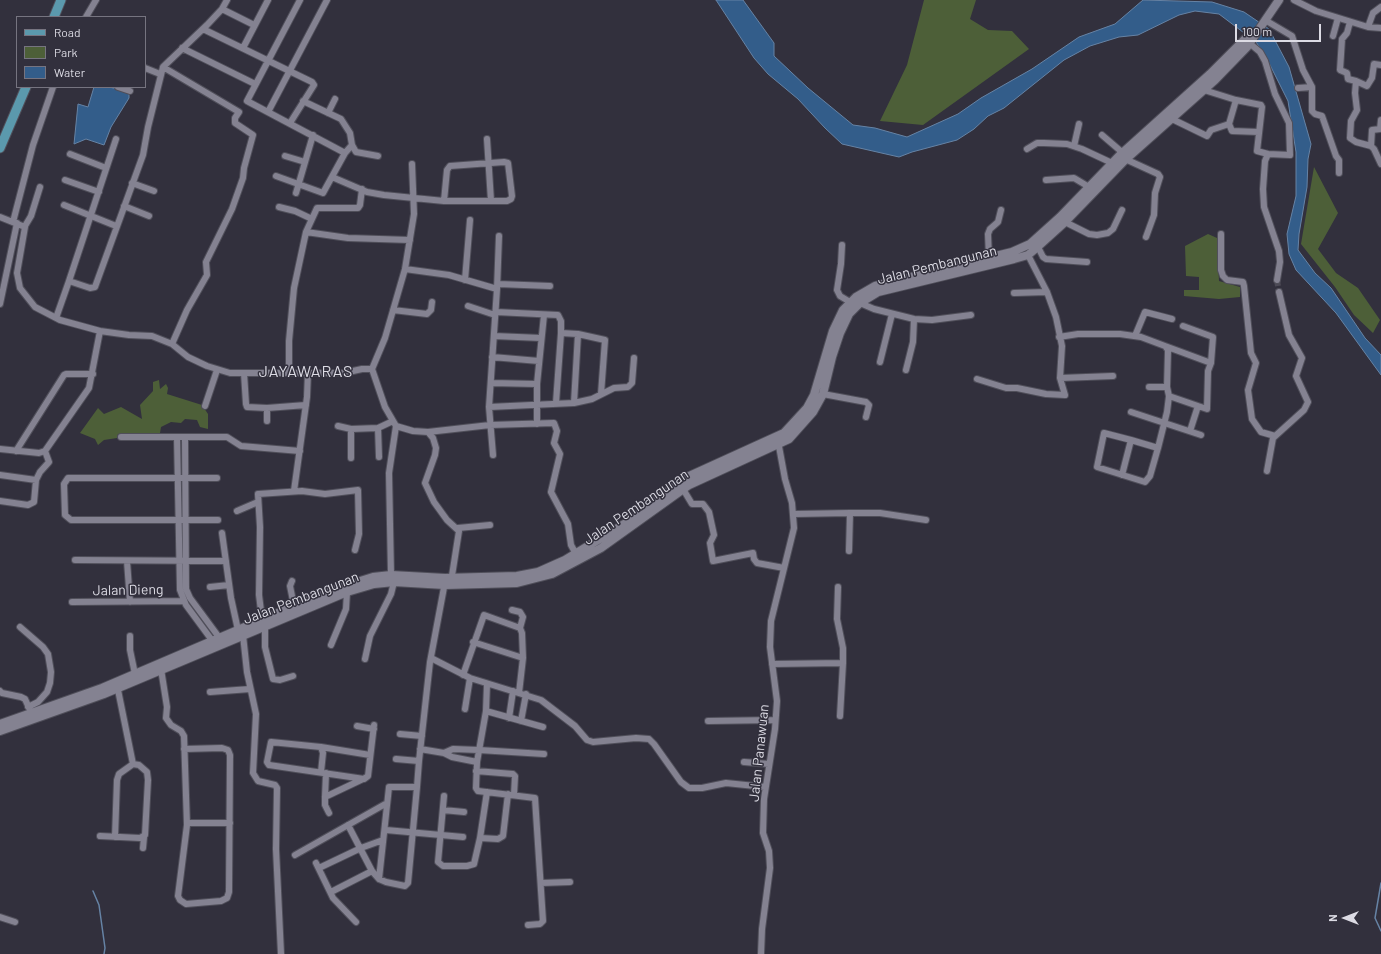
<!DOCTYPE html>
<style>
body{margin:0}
#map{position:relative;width:1381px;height:954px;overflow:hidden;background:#32303d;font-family:Barlow,sans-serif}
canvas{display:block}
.legend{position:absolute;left:16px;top:16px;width:130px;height:72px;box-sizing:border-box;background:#32303d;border:1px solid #767480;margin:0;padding:5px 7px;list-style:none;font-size:12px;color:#dcdbe4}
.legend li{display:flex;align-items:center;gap:8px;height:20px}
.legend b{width:20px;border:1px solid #767480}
.north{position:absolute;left:1325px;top:898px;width:40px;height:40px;-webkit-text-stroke:3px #32303d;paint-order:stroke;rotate:270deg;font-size:11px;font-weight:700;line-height:16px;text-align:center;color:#dcdbe4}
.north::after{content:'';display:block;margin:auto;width:14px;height:18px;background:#dcdbe4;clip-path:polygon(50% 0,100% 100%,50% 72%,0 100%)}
.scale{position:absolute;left:1235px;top:24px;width:86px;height:18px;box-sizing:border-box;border:2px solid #dcdbe4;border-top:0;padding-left:5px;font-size:12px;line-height:14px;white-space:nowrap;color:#dcdbe4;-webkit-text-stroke:3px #32303d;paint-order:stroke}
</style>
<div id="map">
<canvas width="1381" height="954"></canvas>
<ul class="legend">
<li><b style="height:5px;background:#5b99ad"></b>Road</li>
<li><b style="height:11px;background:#4d5f38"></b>Park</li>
<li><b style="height:11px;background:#335d8a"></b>Water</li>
</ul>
<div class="north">N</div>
<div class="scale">100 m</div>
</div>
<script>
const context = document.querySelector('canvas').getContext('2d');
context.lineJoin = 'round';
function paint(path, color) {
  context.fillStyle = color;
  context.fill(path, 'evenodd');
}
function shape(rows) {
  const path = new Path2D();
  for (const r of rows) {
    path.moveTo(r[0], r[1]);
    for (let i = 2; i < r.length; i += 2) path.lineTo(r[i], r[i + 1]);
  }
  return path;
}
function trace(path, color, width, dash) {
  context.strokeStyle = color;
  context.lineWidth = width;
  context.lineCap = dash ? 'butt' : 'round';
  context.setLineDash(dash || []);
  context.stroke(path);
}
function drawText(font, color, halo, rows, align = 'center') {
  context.font = font + ' Barlow,sans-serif';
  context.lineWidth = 3;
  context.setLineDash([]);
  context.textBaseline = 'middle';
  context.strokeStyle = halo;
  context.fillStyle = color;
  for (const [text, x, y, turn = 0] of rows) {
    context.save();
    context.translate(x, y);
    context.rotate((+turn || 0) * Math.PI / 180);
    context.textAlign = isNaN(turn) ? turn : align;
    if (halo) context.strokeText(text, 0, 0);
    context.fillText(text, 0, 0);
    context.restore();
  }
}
paint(shape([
 [924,0,976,0,970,19,988,30,1012,31,1029,49,923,125,880,121,907,65],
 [1314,167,1338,213,1318,249,1336,273,1358,288,1380,320,1373,333,1354,315,1335,287,1301,244],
 [1208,234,1217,238,1219,281,1240,287,1240,297,1219,299,1184,296,1184,290,1199,290,1199,277,1186,276,1185,246],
 [159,380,160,389,166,384,168,388,167,394,202,405,208,414,208,429,200,427,197,420,185,419,181,423,171,422,161,427,160,433,118,434,117,438,104,440,98,445,95,439,80,433,98,408,104,414,121,407,142,419,140,405,153,391,153,382]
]), '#4d5f38');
const water = shape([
 [716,0,743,0,774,43,774,56,808,88,853,125,875,128,907,137,958,114,981,98,1032,69,1079,37,1115,24,1143,0,1212,2,1244,12,1269,29,1289,67,1311,144,1308,159,1307,187,1299,234,1298,250,1315,273,1331,288,1365,338,1381,355,1381,375,1336,313,1296,270,1289,254,1287,234,1296,196,1296,152,1288,101,1266,57,1256,42,1219,14,1195,11,1179,15,1138,35,1119,37,1090,46,1064,60,1004,108,988,116,974,129,957,140,912,152,899,157,842,144,825,128,798,99,768,74,754,58,716,0],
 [94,87,109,87,126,91,129,93,129,98,111,127,104,145,86,139,74,144,78,104,88,107,94,87]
]);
paint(water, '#335d8a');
trace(water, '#6683a5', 1);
trace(shape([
 [1381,883,1375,918,1381,931],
 [93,891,99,905,105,948,104,954]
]), '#6683a5', 1.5);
trace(shape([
 [1277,280,1279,292]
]), '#4c4a56', 6, [6, 3]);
const street = shape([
 [300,0,247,101,345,153],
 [1294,0,1316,11,1368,27,1381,28],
 [222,9,254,25],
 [86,17,96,0],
 [1265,20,1292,36,1303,70,1312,87,1312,111,1315,114,1322,116,1336,156,1339,160,1339,173],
 [1350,22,1347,33,1342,39,1340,70,1347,73,1348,79,1356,81,1355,93,1357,110,1351,121,1350,138,1356,142,1371,146],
 [1368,27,1373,13,1381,7],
 [203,29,312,82,314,85,290,123],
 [1333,36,1338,18],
 [182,48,255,84],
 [243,48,268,0],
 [163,67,239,112,235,118,235,123,253,135,244,168,243,178,232,209,206,262,207,275,187,310,172,344],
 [145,68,160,74],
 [1356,81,1367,86,1372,78,1374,64,1381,65],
 [118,87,130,91],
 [1298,88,1312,87],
 [1236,100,1261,105,1262,107,1257,151,1268,154,1290,155,1289,123,1275,94,1265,61,1260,52,1247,41],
 [303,101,341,119,350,133,352,145,356,152,378,156],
 [268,112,327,0],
 [328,113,335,99],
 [1172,119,1207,136,1211,130,1229,124,1236,100,1204,90],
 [1381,120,1380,129,1372,130,1371,146,1374,149,1381,164],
 [1229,124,1232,131,1259,132],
 [1102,135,1123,153],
 [487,139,491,201],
 [1074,146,1079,124],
 [1027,149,1037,143,1044,143,1067,144,1082,149,1112,163],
 [70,154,106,168],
 [1268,154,1265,161,1263,189,1264,207,1279,251,1280,262,1277,280],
 [285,156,305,162],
 [1123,158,1158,174,1160,177,1155,193,1154,215,1146,237],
 [276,176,323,193,345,153,352,145],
 [332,177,367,192,384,195,444,201,507,201,511,199,512,196,508,163,504,162,450,166,447,170,444,201],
 [65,180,99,192],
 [1046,180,1074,178,1089,187],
 [132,183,154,191],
 [296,193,313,135],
 [64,205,116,226],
 [124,206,149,216],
 [279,207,295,211,312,219],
 [0,217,25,227,17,273,20,288,35,307,60,320,100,331,129,335,152,336,172,344,188,357,207,366,230,373,344,373,362,369,372,369,385,407,396,426,413,431,428,432,433,438,436,448,435,455,425,483,434,502,447,520,459,531,451,582],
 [1061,220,1089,234,1097,235,1108,233,1113,229,1122,210],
 [13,222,33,145,53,87],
 [25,226,31,216,40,187],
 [306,232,348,238,410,240],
 [1221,234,1221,270,1223,276,1227,280,1243,282,1244,286,1251,353,1256,363,1248,390,1252,419,1261,432,1275,436],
 [842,245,841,264,837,290,840,296,850,302],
 [1038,247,1043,257,1046,259,1087,262],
 [989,258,988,234,990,229,998,222,1001,210],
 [405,269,449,275,497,289,489,407,493,455],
 [465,280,470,220],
 [69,281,116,139],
 [498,284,550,286],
 [497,289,499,236],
 [1014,293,1047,292],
 [860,303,874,309,914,319,932,320,971,315],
 [0,304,17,223],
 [468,306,495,315],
 [393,310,427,314,431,310,432,302],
 [496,312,558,315,561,321,561,333],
 [56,318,69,281,90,288,95,287,143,155,148,127,163,67,207,25,222,9,227,0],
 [1183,326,1213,337,1211,363],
 [494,336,541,338],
 [1135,336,1145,312,1172,319],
 [1059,337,1078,334,1120,334,1141,337,1165,346,1168,350,1167,387,1149,387],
 [1165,346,1211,363,1208,371,1207,409,1198,406],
 [492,357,539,361],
 [880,362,892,314],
 [372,369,385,338,405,269,414,214,412,164],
 [906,370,913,342,914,319],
 [244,373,246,404,247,407,267,408,267,421],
 [289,373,289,341,294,288,306,232,317,208,358,208,360,205,362,189],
 [1060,378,1113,376],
 [977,379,1006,388,1017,388,1046,394,1065,395,1060,378,1062,346,1056,317,1047,292,1028,255],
 [491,383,537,384],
 [823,394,866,402,869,405,866,417],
 [1169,396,1198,406,1190,431],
 [556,403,561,333,578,334,605,340,601,394],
 [574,403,578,334],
 [205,406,217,370],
 [489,407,574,403,592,399,614,388,628,387,632,383,634,358],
 [267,408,306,405],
 [1131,412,1201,435],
 [537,424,537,384,544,315],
 [338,426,351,429,378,428,393,421],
 [378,428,379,457],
 [351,429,351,458],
 [428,432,490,425,554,423,557,431,554,443,560,454,551,492,568,524,571,545,576,554],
 [121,437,227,437,241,446,300,451],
 [177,437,180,590,186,605,214,643],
 [185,437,186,589,190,598,221,640],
 [1131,440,1104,433,1097,467,1145,482,1150,476,1158,448],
 [0,449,39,453,45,451,89,388,100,331],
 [16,451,64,375,66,374,93,374],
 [1267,471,1273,438,1304,410,1308,402,1296,376,1302,358,1289,335,1279,292],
 [0,475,36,480],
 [1122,475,1131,440,1158,448,1167,412,1169,396,1167,387],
 [217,478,68,478,64,484,65,515,71,520,218,520],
 [683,489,692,504,703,504,709,512,714,535,710,543,713,561,753,553,754,559,757,563,784,568],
 [294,491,307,397,308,372],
 [0,501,28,505,34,502,36,480,40,472,49,462,45,451],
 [237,511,258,502],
 [850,513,880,513,926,520],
 [794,514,850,513,849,551],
 [458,528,490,525],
 [222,533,231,598,238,630],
 [75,560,226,561],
 [127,561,130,602],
 [391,575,389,473,396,426],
 [292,581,290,586,294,606],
 [210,587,229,585],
 [72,602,184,601],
 [512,610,520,612,523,617,520,628,522,633,523,658],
 [262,619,259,595,260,527,258,494,302,491,325,494,358,490,359,534,355,550],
 [265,625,265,647,273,679,280,680,293,676],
 [20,627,43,647,48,654,51,672,50,683,47,692,38,702,28,707],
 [243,635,247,672,256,714,253,773,258,781,275,785,277,788,276,849,281,954],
 [130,636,130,650,135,674],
 [473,642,523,658,519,693],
 [331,645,346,609,347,592],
 [431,658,470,678,541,700,575,726,587,740,593,742,636,738,649,739,654,744,681,782,689,788,702,788,726,783,765,787],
 [365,659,370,636,391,594,394,582],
 [772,664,843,663,843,648,837,619,838,587],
 [161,669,167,707,166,718,171,725,181,731,184,736,187,825,178,896,180,900,186,904,221,901,227,898,229,892,230,755,228,750,222,748,184,749],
 [463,675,484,615,520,628],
 [487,684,486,711,477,762,476,788,478,791,535,798,543,921,540,924,528,925],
 [0,691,2,693,21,697,25,699,30,710],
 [210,692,250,689],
 [465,709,470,678],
 [486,711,543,727],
 [840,716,843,663],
 [509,718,513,691],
 [521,721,526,694],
 [708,721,775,720],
 [357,726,374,729],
 [400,734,422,736],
 [321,747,370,755],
 [420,749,444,753,452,757,477,762],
 [444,753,453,749,479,750,544,754],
 [396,759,419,761],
 [744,762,769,764],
 [476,771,513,774,515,776,514,795],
 [321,772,323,753,321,747,271,742,267,762,269,765,364,779,368,776,374,725],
 [326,773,325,797,325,805,329,813],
 [417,787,389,787,379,879,386,882,405,886,408,883,417,787,419,761,430,662,445,582],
 [444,796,438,862,443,866,467,866,474,864,480,838,487,792],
 [325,797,363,779],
 [443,810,464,812],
 [187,823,230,823],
 [348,825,372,871,379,879],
 [386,830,463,837],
 [100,836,140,838,145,835,148,780,147,772,139,765,133,764],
 [115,837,117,780,119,774,133,764,117,685],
 [480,838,498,839,503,836,508,794],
 [143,848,144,837],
 [295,855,387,803],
 [316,863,333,898,356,922],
 [319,868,361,848,383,840],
 [541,883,570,882],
 [331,892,372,871],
 [0,917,15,922],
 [761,954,762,929,770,868,769,851,763,833,764,799,775,729,777,701,770,647,771,621,794,528,792,503,785,479,778,441]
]);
const secondary = shape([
 [0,724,102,688,294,606,341,587,373,577,391,575,445,578,517,576,538,572,565,560,626,523,685,478,784,433,807,408,814,395,833,331,843,310,856,297,875,286,1012,252,1030,244,1060,217,1120,155,1210,74,1251,33],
 [0,731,104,694,347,592,374,584,394,582,445,585,517,583,552,574,601,548,689,485,789,439,813,412,823,394,832,357,840,333,849,314,860,303,878,292,1014,259,1028,255,1034,250,1065,222,1125,160,1215,80,1247,47,1279,0]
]);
const primary = shape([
 [54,17,61,0],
 [0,148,26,87]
]);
trace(street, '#504f5a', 8);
trace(secondary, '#504f5a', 10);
trace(primary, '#504f5a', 11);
trace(street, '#848291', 6);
trace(secondary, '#848291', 8);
trace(primary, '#5b99ad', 9);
drawText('14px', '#dcdbe4', '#32303d', [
 ["Jalan Pembangunan",937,265,-14],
 ["Jalan Pembangunan",636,507,-34],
 ["Jalan Dieng",128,590,-1],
 ["Jalan Pembangunan",301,598,-21],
 ["Jalan Panawuan",759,753,-84]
]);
context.letterSpacing = '1px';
drawText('16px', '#dcdbe4', '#32303d', [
 ["JAYAWARAS",306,372]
]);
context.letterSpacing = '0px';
</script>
